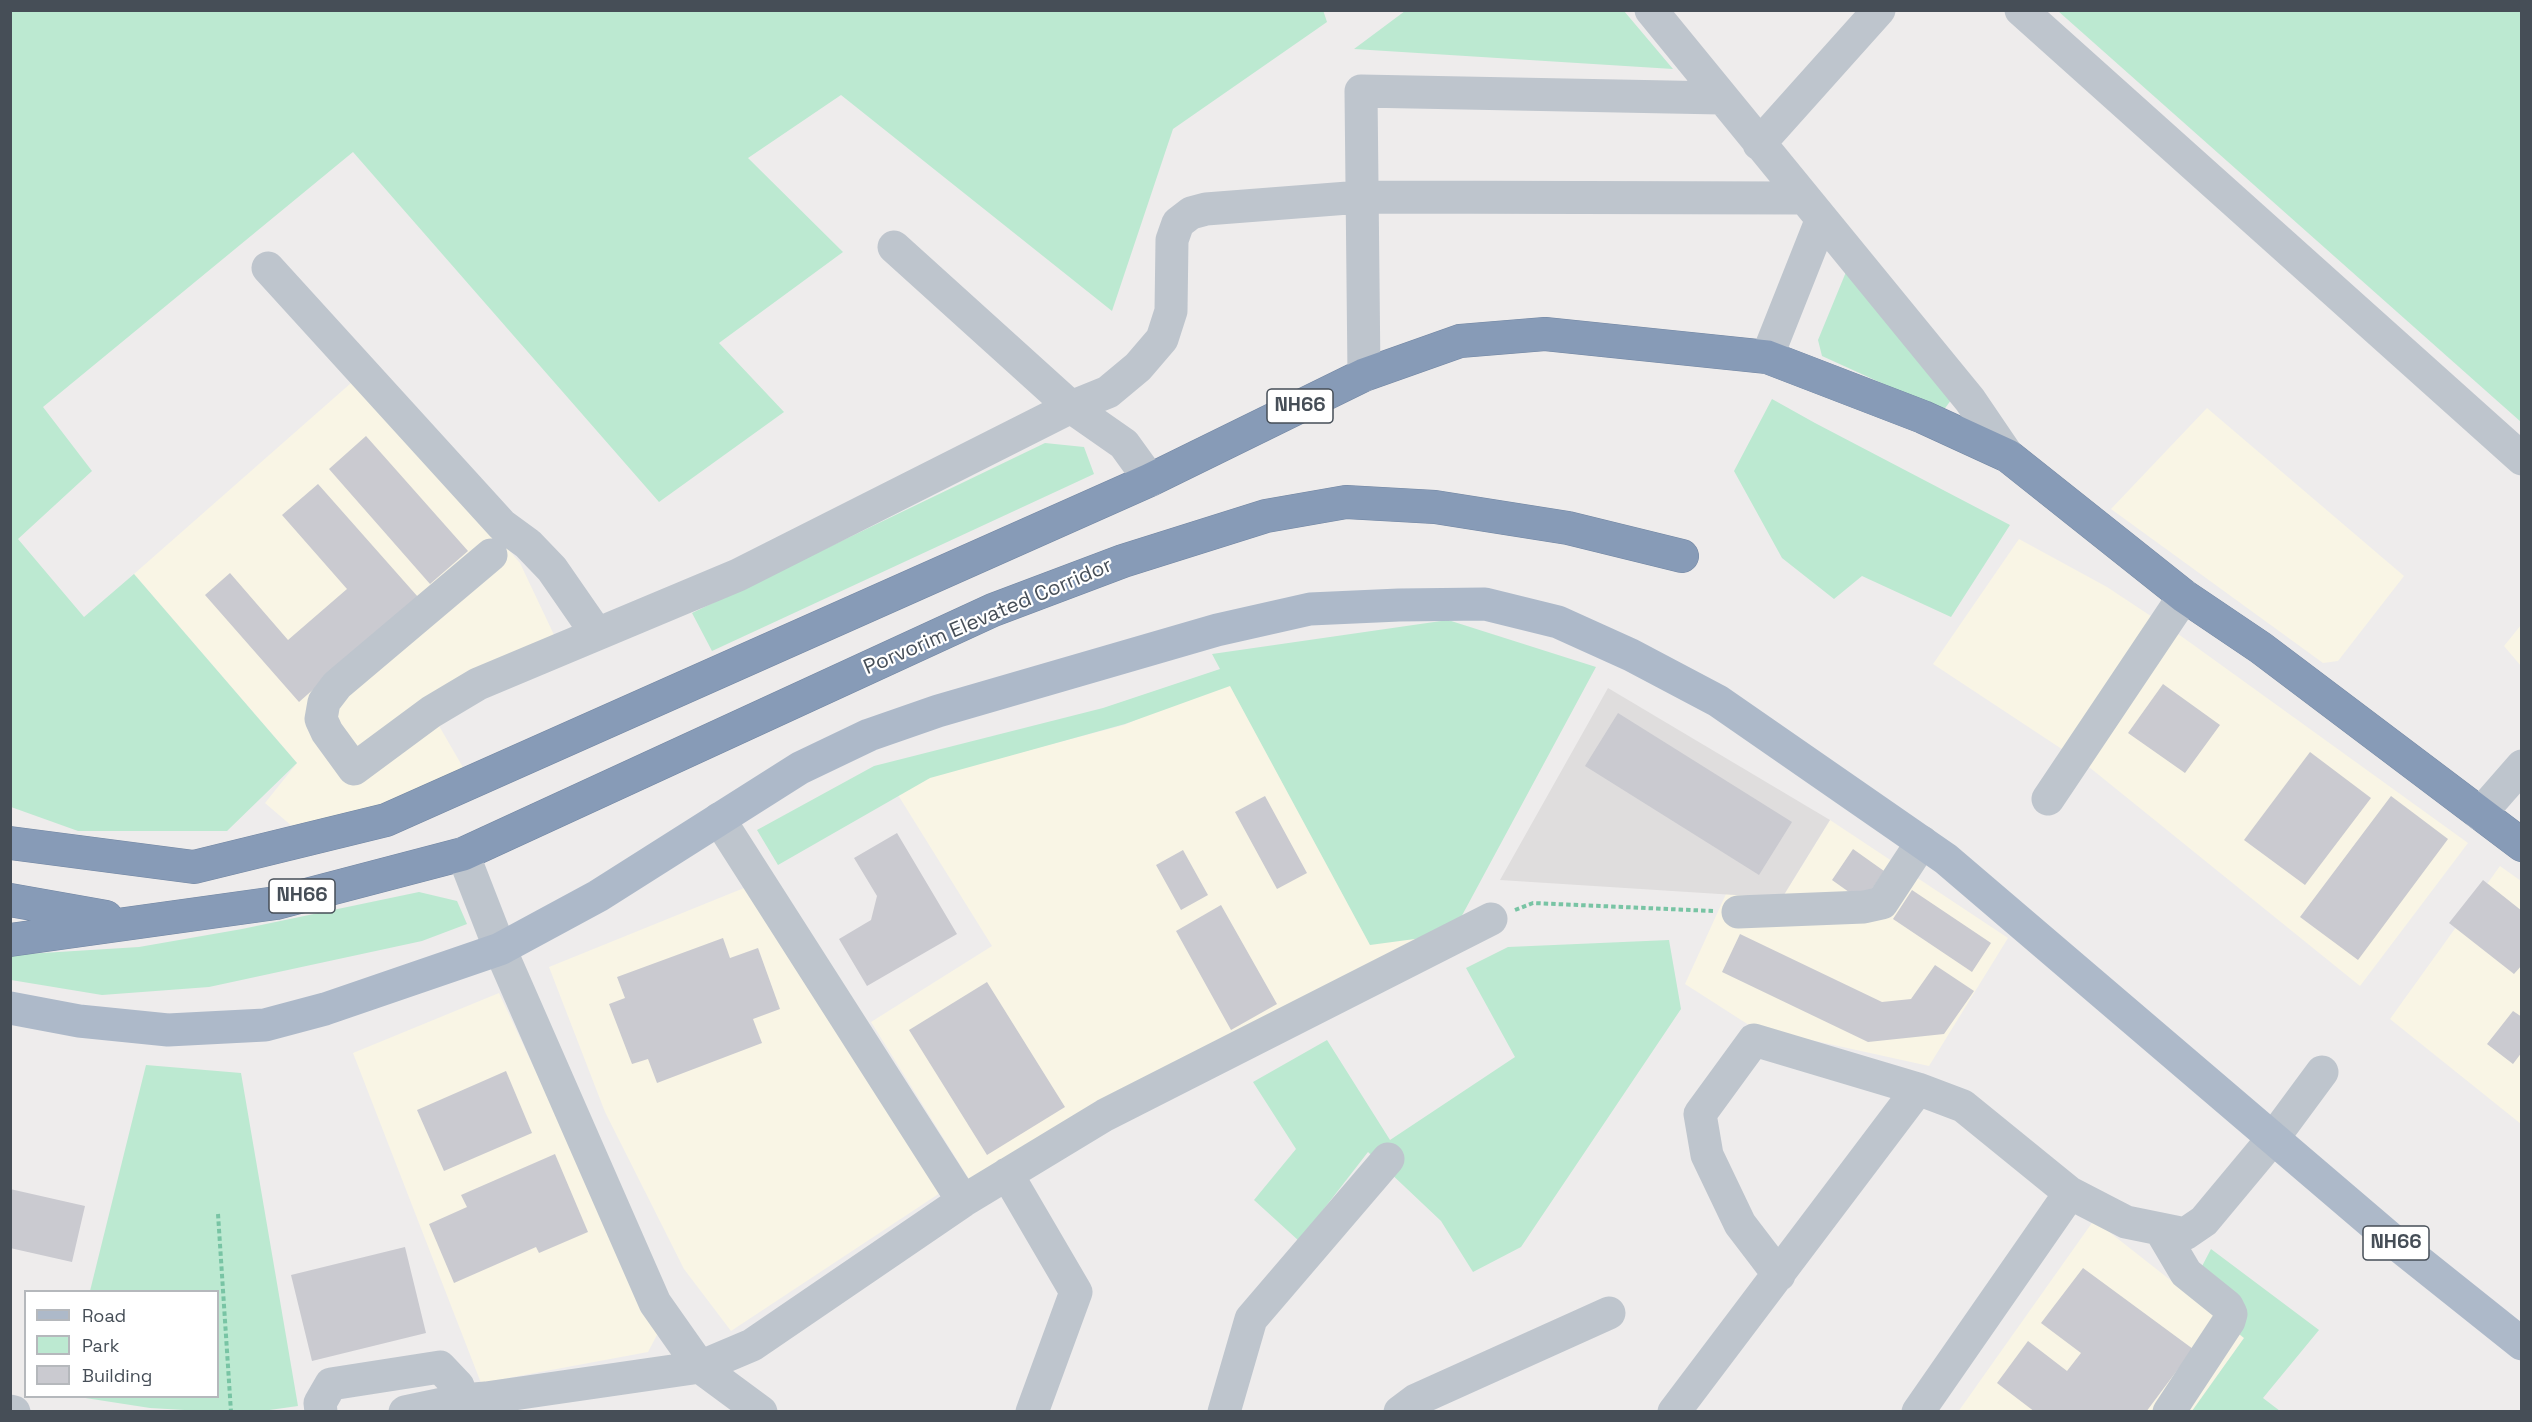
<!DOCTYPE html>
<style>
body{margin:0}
#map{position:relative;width:2532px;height:1422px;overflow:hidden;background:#eeecec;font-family:"Space Grotesk",sans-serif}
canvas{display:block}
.frame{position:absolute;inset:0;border:12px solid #464e57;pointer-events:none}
.legend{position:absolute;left:24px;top:1290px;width:195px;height:108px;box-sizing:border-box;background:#fff;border:2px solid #b5b8bc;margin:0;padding:8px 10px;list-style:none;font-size:18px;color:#464e57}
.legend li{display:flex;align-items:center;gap:12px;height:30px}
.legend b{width:30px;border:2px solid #b5b8bc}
</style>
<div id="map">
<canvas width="2532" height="1422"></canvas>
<div class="frame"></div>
<ul class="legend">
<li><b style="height:8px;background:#adb9c9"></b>Road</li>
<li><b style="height:16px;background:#bce9d1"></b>Park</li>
<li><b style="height:16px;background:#cacad0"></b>Building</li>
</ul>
</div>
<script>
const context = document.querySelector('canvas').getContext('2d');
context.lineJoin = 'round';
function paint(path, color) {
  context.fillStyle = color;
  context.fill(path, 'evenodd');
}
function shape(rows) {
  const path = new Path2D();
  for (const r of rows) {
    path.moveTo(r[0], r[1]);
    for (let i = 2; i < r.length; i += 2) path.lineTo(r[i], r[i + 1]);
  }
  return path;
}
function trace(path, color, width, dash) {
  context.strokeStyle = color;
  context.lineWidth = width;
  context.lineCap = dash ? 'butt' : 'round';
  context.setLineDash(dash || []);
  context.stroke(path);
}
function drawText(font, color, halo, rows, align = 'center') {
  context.font = font + ' "Space Grotesk",sans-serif';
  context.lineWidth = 4.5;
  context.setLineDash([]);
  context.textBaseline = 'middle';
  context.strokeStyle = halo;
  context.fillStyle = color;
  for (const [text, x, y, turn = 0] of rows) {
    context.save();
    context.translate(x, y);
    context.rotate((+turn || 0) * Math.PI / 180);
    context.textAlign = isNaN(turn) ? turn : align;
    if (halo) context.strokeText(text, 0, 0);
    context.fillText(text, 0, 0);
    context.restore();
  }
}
paint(shape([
 [359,376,520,563,555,637,431,712,468,776,300,833,265,803,297,763,134,574],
 [2207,408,2404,576,2338,661,2323,663,2111,509],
 [2019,539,2107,587,2181,636,2468,843,2360,986,2089,767,1933,664],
 [2521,625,2521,666,2504,646],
 [1257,668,1421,946,969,1179,871,1022,992,946,898,795,931,776,1124,725],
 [1830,820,2008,938,1929,1066,1752,1027,1685,984,1726,894,1782,898],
 [2500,866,2521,881,2521,1124,2390,1019],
 [744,888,940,1193,731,1331,684,1269,605,1112,549,967],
 [499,993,658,1333,648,1352,481,1383,353,1053],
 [2094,1220,2244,1338,2192,1411,1958,1412]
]), '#f9f5e5');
paint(shape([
 [1608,688,1830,820,1782,898,1500,880]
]), '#dfdddd');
paint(shape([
 [1323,10,1327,22,1173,129,1112,311,841,95,748,158,843,252,719,343,784,412,659,502,353,152,43,407,92,471,18,539,84,617,134,574,297,763,227,831,78,831,11,807,11,11],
 [1405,11,1624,11,1673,69,1354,49],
 [2058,11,2521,11,2521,422],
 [1846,272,1954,396,1943,411,1822,356,1818,340],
 [1772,399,1815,423,2010,525,1951,617,1862,576,1834,599,1782,558,1734,471],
 [1045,443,1084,447,1094,474,712,651,692,613],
 [1448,620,1596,667,1452,934,1370,945,1230,686,1125,724,930,778,778,865,757,830,874,766,1103,708,1220,669,1212,654],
 [419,892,457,901,467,924,422,941,209,987,102,995,11,980,10,955,139,947,242,929],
 [1669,940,1681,1009,1521,1247,1473,1272,1441,1221,1368,1152,1299,1241,1254,1200,1296,1149,1253,1082,1327,1040,1390,1140,1515,1057,1466,968,1508,947],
 [146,1065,241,1073,298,1406,255,1412,202,1411,150,1408,79,1397,218,1396,218,1292,90,1291],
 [2211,1249,2319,1330,2263,1398,2280,1411,2192,1411,2244,1338,2188,1293]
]), '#bce9d1');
paint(shape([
 [366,436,468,551,430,584,329,469],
 [318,484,418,597,299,702,205,595,230,573,288,640,347,589,282,515],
 [2163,684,2220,725,2185,773,2128,733],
 [1618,713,1792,822,1759,875,1585,766],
 [2310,752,2371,798,2305,885,2244,840],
 [1265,796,1307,873,1277,889,1235,812],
 [2391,796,2448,839,2358,960,2300,917],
 [897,833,957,934,867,986,839,939,871,920,877,896,854,858],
 [1853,849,1884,871,1863,902,1832,880],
 [1183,850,1208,895,1181,910,1156,865],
 [2483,880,2522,911,2522,965,2514,974,2449,923],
 [1912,890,1991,943,1972,972,1893,919],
 [1221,905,1277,1004,1231,1030,1176,931],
 [1740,934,1882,1002,1911,999,1935,965,1974,991,1944,1034,1868,1042,1722,972],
 [723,938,730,958,758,948,780,1009,753,1019,762,1043,657,1083,648,1059,632,1064,609,1004,625,998,617,977],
 [987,982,1065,1107,987,1155,909,1030],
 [2513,1011,2522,1017,2522,1052,2513,1064,2487,1044],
 [506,1071,532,1133,444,1171,417,1110],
 [555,1154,588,1232,539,1253,536,1247,454,1283,429,1224,467,1207,461,1195],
 [10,1189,85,1206,72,1262,10,1248],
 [405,1247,426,1333,312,1361,291,1275],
 [2083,1268,2193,1349,2146,1412,2035,1412,1997,1383,2028,1341,2067,1371,2081,1353,2041,1323]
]), '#cacad0');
const highway = shape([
 [10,843,194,867,386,820,1150,480,1364,375,1460,341,1545,334,1767,357,1923,417,2008,456,2184,596,2261,648,2522,845],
 [10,900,106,917],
 [10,940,276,903,463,854,993,610,1123,561,1266,516,1346,502,1435,507,1568,528,1682,556]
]);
trace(highway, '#7286a2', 34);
trace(shape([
 [1515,910,1533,903,1713,911],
 [218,1214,231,1412]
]), '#78c4a4', 4, [4.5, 3]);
trace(shape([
 [1651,10,1970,400,2008,456],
 [2021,10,2522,459],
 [1759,144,1879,10],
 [894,247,1071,407,1124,444,1150,480],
 [268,268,502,525,528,544,552,569,597,634],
 [1767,357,1821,221],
 [1364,375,1361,91,1721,98],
 [491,555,337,685,324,702,321,719,327,732,354,769,431,712,478,684,738,575,1071,407,1108,392,1138,367,1162,339,1171,311,1172,240,1178,223,1191,213,1206,209,1361,197,1802,198],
 [2048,799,2184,596],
 [2480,814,2522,766],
 [719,819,963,1201],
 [463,854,500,949,655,1303,700,1367,761,1412],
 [1738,912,1864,907,1882,903,1922,842],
 [1007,1174,1076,1292,1032,1412],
 [2160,1229,2186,1273,2227,1306,2231,1314,2229,1321,2169,1412],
 [1779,1275,1740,1224,1707,1155,1700,1114,1754,1040,1918,1089],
 [10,1411,14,1412],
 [321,1412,320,1403,331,1384,440,1367,458,1386,462,1400],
 [405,1412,462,1400,486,1398,700,1367,752,1345,963,1201,1105,1115,1491,919],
 [1224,1412,1251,1319,1388,1159],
 [1400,1412,1416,1400,1609,1313],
 [1674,1412,1918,1089,1963,1106,2070,1193],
 [1918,1412,2070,1193,2126,1222,2185,1234,2204,1221,2274,1137,2322,1072]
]), '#bec5cd', 33);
trace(shape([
 [10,1008,79,1021,168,1030,265,1025,325,1009,500,949,598,896,800,768,869,735,938,711,1217,630,1310,609,1399,605,1485,604,1558,622,1631,655,1718,701,1946,859,2398,1245,2522,1344]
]), '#adb9c9', 33);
trace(highway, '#879bb7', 33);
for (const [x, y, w] of [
 [1300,406,66],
 [302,896,66],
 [2396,1243,66]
]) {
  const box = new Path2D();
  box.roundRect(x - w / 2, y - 17, w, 34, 4.5);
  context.fillStyle = '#fff';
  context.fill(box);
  trace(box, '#464e57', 1.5);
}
drawText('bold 20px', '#464e57', null, [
 ["NH66",1300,406],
 ["NH66",302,896],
 ["NH66",2396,1243]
]);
drawText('21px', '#464e57', '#fff', [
 ["Porvorim Elevated Corridor",988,617,-23]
]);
</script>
